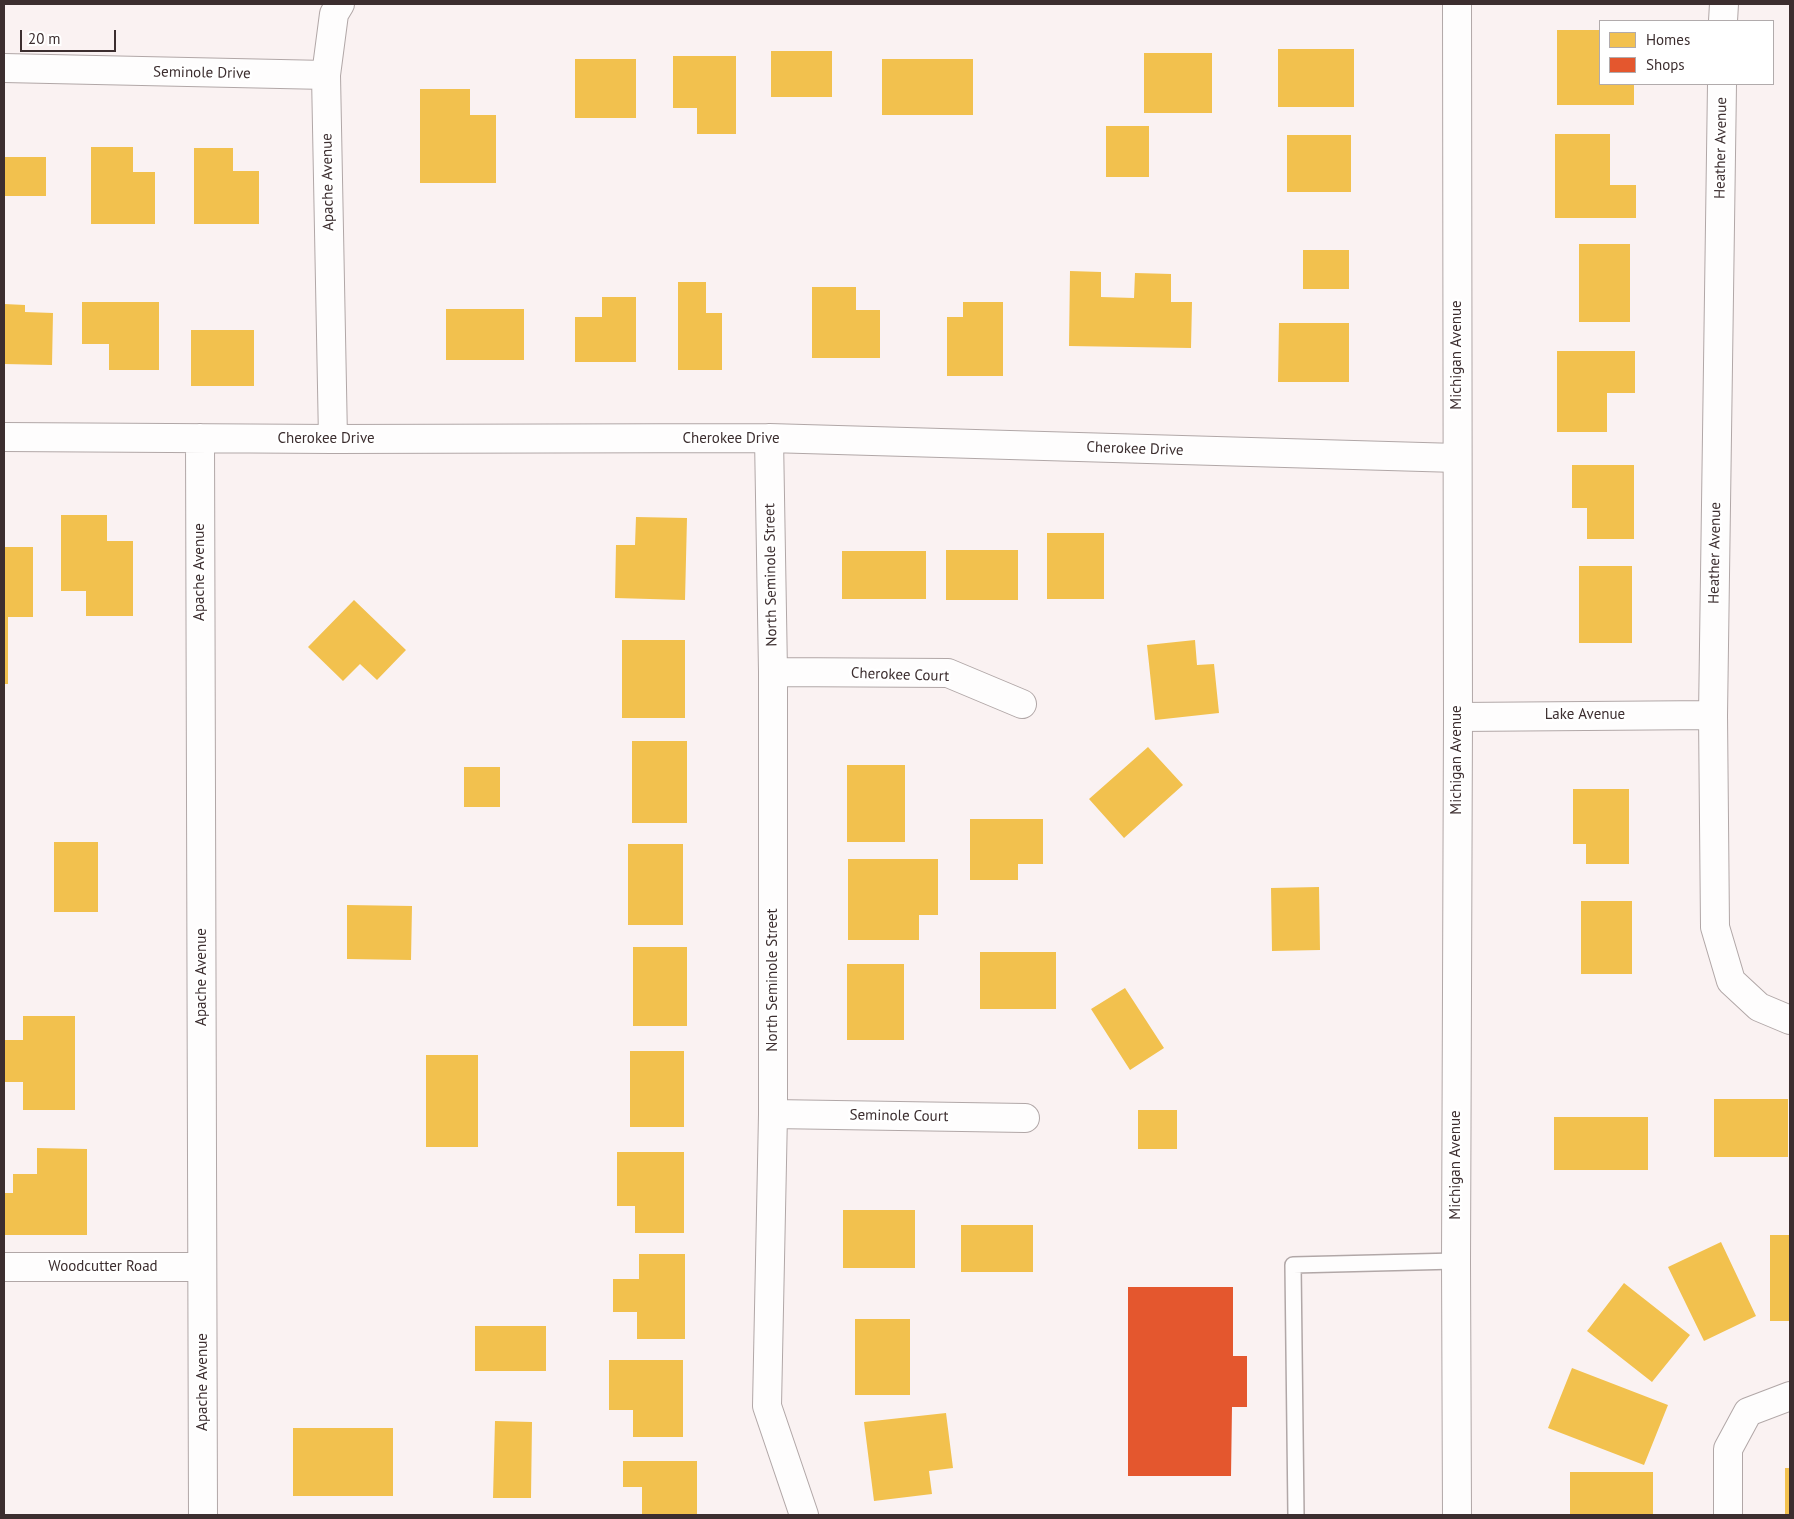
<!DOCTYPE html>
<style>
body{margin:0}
#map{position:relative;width:1794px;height:1519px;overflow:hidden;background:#faf2f2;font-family:"PT Sans",sans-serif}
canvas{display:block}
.frame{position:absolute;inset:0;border:5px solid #3c2e2f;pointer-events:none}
.legend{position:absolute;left:1599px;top:20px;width:175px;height:65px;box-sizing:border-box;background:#fff;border:1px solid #b1abac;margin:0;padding:6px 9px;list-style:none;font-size:15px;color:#3c2e2f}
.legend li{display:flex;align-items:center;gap:10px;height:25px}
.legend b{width:25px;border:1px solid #b1abac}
.scale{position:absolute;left:20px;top:30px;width:96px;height:22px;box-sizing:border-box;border:2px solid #3c2e2f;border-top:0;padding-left:6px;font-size:15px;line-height:18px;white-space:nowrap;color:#3c2e2f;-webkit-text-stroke:4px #fff;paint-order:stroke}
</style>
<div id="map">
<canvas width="1794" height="1519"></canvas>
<div class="frame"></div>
<ul class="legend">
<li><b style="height:14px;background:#f2c14e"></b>Homes</li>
<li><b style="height:14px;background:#e4572e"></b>Shops</li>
</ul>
<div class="scale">20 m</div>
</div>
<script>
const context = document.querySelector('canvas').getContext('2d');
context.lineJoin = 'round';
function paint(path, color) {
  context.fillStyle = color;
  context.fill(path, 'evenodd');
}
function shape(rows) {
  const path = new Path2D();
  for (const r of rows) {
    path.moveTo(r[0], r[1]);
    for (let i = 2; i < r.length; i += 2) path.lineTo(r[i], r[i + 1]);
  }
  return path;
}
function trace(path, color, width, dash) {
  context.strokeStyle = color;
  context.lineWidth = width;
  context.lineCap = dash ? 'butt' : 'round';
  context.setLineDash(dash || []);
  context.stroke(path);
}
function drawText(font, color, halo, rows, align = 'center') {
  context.font = font + ' "PT Sans",sans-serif';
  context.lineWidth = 5;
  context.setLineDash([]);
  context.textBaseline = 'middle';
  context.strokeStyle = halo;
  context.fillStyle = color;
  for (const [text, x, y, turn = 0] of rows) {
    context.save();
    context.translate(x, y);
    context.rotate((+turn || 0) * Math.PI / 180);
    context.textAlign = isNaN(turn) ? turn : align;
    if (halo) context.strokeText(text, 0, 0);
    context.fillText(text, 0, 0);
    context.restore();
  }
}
paint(shape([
 [1557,30,1600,30,1600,84,1634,84,1634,105,1557,105],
 [1278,49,1354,49,1354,107,1278,107],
 [771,51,832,51,832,97,771,97],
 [1144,53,1212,53,1212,113,1144,113],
 [673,56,736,56,736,134,697,134,697,108,673,108],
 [575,59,636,59,636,118,575,118],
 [882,59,973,59,973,115,882,115],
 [420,89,470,89,470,115,496,115,496,183,420,183],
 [1106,126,1149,126,1149,177,1106,177],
 [1555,134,1610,134,1610,185,1636,185,1636,218,1555,218],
 [1287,135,1351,135,1351,192,1287,192],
 [91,147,133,147,133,172,155,172,155,224,91,224],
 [194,148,233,148,233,171,259,171,259,224,194,224],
 [4,157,46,157,46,196,4,196],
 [1579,244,1630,244,1630,322,1579,322],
 [1303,250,1349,250,1349,289,1303,289],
 [1070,271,1101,272,1101,297,1134,298,1135,273,1171,274,1171,302,1192,302,1191,348,1069,346],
 [678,282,706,282,706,313,722,313,722,370,678,370],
 [812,287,856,287,856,310,880,310,880,358,812,358],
 [602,297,636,297,636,362,575,362,575,317,602,317],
 [82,302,159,302,159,370,109,370,109,344,82,344],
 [963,302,1003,302,1003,376,947,376,947,317,963,317],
 [4,304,25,305,25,312,53,313,52,365,4,364],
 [446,309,524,309,524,360,446,360],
 [1279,323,1349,323,1349,382,1278,382],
 [191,330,254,330,254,386,191,386],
 [1557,351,1635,351,1635,393,1607,393,1607,432,1557,432],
 [1572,465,1634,465,1634,539,1587,539,1587,508,1572,508],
 [61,515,107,515,107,541,133,541,133,616,86,616,86,591,61,591],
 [636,517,687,518,685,600,615,598,616,545,635,545],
 [1047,533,1104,533,1104,599,1047,599],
 [4,547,33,547,33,617,8,617,8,684,4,684],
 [946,550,1018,550,1018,600,946,600],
 [842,551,926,551,926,599,842,599],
 [1579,566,1632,566,1632,643,1579,643],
 [354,600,406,650,377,680,360,664,343,681,308,647],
 [622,640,685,640,685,718,622,718],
 [1195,640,1197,665,1214,664,1219,713,1155,720,1147,645],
 [632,741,687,741,687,823,632,823],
 [1148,747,1183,785,1124,838,1089,799],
 [847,765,905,765,905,842,847,842],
 [464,767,500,767,500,807,464,807],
 [1573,789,1629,789,1629,864,1586,864,1586,844,1573,844],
 [970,819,1043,819,1043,864,1018,864,1018,880,970,880],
 [54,842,98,842,98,912,54,912],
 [628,844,683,844,683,925,628,925],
 [848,859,938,859,938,915,919,915,919,940,848,940],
 [1319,887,1320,950,1272,951,1271,888],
 [1581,901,1632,901,1632,974,1581,974],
 [347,905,412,906,411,960,347,959],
 [633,947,687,947,687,1026,633,1026],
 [980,952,1056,952,1056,1009,980,1009],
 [847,964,904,964,904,1040,847,1040],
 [1125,988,1164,1048,1130,1070,1091,1009],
 [23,1016,75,1016,75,1110,23,1110,23,1082,4,1082,4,1040,23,1040],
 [630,1051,684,1051,684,1127,630,1127],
 [426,1055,478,1055,478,1147,426,1147],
 [1714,1099,1788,1099,1788,1157,1714,1157],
 [1138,1110,1177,1110,1177,1149,1138,1149],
 [1554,1117,1648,1117,1648,1170,1554,1170],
 [37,1148,87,1149,87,1235,4,1235,4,1193,13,1193,13,1174,37,1174],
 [617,1152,684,1152,684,1233,635,1233,635,1206,617,1206],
 [843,1210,915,1210,915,1268,843,1268],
 [961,1225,1033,1225,1033,1272,961,1272],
 [1770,1235,1790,1235,1790,1321,1770,1321],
 [1721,1242,1756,1316,1704,1341,1668,1267],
 [639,1254,685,1254,685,1339,637,1339,637,1312,613,1312,613,1279,639,1279],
 [1624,1283,1690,1335,1652,1382,1587,1331],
 [855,1319,910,1319,910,1395,855,1395],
 [475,1326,546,1326,546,1371,475,1371],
 [609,1360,683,1360,683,1437,633,1437,633,1410,609,1410],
 [1572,1368,1668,1405,1644,1465,1548,1428],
 [946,1413,953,1468,929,1471,932,1494,874,1501,864,1422],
 [495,1421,532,1422,531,1498,493,1498],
 [293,1428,393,1428,393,1496,293,1496],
 [623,1461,697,1461,697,1515,642,1515,642,1487,623,1487],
 [1785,1468,1790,1468,1790,1515,1785,1515],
 [1570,1472,1653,1472,1653,1515,1570,1515]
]), '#f2c14e');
paint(shape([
 [1128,1287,1233,1287,1233,1356,1247,1356,1247,1407,1232,1407,1231,1476,1128,1476]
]), '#e4572e');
const lane = shape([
 [1296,1515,1293,1265,1456,1261]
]);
const street = shape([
 [1723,21,1724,4],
 [4,68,326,75,334,14,340,4],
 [326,75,333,439],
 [1722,84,1713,715,1715,927,1731,981,1759,1007,1790,1020],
 [4,437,333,439,769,438,1457,458],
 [200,438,203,1515],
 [769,438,773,672,773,1114,767,1406,804,1515],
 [773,672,948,673,1022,704],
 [1458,717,1713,715],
 [773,1114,1025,1118],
 [4,1267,202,1267],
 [1728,1515,1728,1449,1748,1412,1790,1396]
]);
const secondary = shape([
 [1457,1515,1456,1261,1458,717,1457,4]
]);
trace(lane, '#b1a7a7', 18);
trace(street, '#b1a7a7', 30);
trace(secondary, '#b1a7a7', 30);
trace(lane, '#fefdfd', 15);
trace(street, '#fefdfd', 28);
trace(secondary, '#fefdfd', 28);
drawText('15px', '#3c2e2f', '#fff', [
 ["Seminole Drive",202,73,1],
 ["Heather Avenue",1721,148,-89],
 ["Apache Avenue",328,182,-91],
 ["Michigan Avenue",1457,355,-90],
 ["Cherokee Drive",326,439],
 ["Cherokee Drive",731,439],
 ["Cherokee Drive",1135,449,2],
 ["Heather Avenue",1715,553,-89],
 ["Apache Avenue",200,572,-90],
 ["North Seminole Street",771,575,-91],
 ["Cherokee Court",900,675,2],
 ["Lake Avenue",1585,715],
 ["Michigan Avenue",1457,760,-90],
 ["Apache Avenue",202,977,-90],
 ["North Seminole Street",773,980,-90],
 ["Seminole Court",899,1116,1],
 ["Michigan Avenue",1456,1165,-90],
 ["Woodcutter Road",103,1267],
 ["Apache Avenue",203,1382,-90]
]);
</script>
